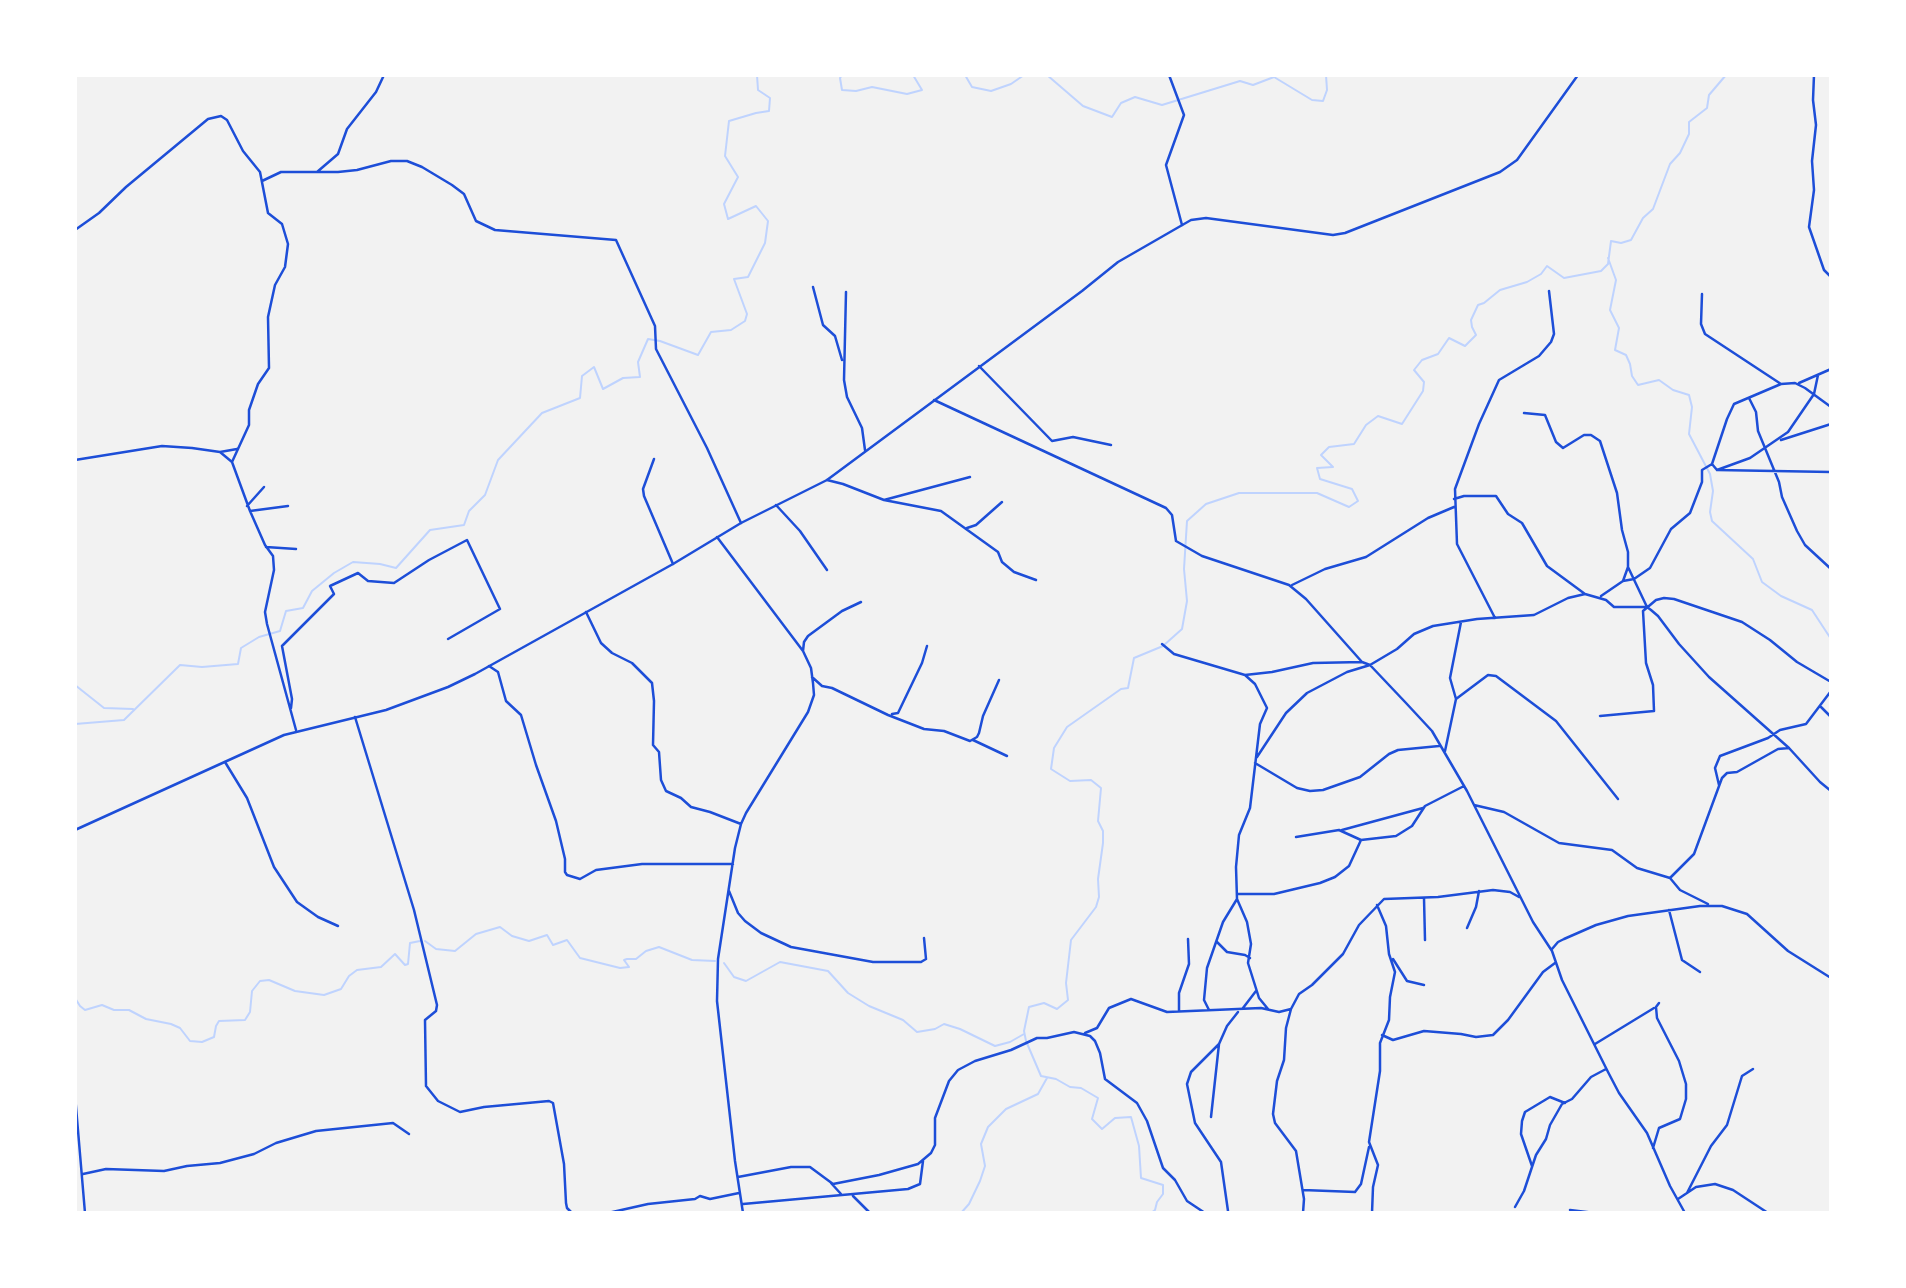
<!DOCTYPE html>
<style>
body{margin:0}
#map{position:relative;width:1906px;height:1288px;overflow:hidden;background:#f2f2f2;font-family:"Asap Condensed",sans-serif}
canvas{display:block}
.frame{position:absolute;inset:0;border:77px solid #fff;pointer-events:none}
</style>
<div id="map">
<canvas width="1906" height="1288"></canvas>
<div class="frame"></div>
</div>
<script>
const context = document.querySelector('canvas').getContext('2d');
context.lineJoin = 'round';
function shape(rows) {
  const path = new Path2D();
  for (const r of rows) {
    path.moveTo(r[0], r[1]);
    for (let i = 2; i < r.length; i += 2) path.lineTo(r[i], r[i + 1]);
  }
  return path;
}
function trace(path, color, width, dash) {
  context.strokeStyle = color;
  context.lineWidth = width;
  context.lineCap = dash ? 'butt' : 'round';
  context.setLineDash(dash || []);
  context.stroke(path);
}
trace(shape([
 [842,75,840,78,842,90,856,91,872,87,907,94,922,90,913,75],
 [965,75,972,87,991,91,1011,84,1024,75],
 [1047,75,1083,106,1112,117,1121,103,1135,97,1162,105,1240,81,1253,85,1274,77,1312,100,1323,101,1327,90,1326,75],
 [1608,258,1616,280,1610,310,1619,328,1615,350,1626,355,1630,364,1632,376,1638,385,1659,380,1673,390,1689,395,1692,407,1689,434,1710,474,1713,491,1710,512,1712,521,1753,559,1762,582,1781,596,1812,610,1831,639],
 [75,685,104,708,133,709],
 [75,724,124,720,180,665,202,667,238,664,241,648,259,637,280,631,286,611,303,608,312,591,334,573,353,562,380,564,396,568,430,530,464,525,469,511,485,495,498,460,542,413,580,398,582,376,594,367,603,389,623,378,640,377,638,362,648,339,660,341,698,355,711,332,731,330,745,321,747,314,734,279,748,277,765,243,768,221,756,206,728,219,724,204,738,177,725,156,729,121,756,113,769,111,770,98,758,90,757,75],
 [425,941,436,949,455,951,476,934,500,927,512,936,529,941,547,935,553,945,567,940,580,958,620,968,629,967,624,960,627,959,636,959,646,951,659,947,692,960,715,961],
 [724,963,734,977,746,981,780,962,828,971,848,993,869,1006,903,1020,917,1032,935,1029,944,1024,960,1029,995,1046,1010,1042,1024,1034],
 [75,998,80,1006,85,1010,102,1005,114,1010,129,1010,146,1019,171,1024,180,1028,190,1041,202,1042,214,1037,216,1026,219,1021,245,1020,250,1012,252,991,260,981,269,980,295,991,324,995,341,989,349,976,357,970,381,967,395,954,405,965,408,964,410,943,420,941],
 [961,1213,969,1204,980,1181,985,1166,981,1144,988,1127,1006,1109,1038,1094,1047,1078],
 [1151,1213,1155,1210,1157,1202,1163,1194,1163,1185,1141,1178,1139,1146,1131,1117,1115,1118,1102,1129,1092,1119,1098,1098,1081,1088,1070,1087,1056,1079,1041,1076,1026,1041,1024,1031,1029,1007,1044,1003,1057,1009,1068,1000,1066,983,1071,940,1096,907,1099,897,1098,879,1103,843,1103,831,1098,821,1101,788,1091,780,1070,781,1051,769,1054,748,1067,727,1121,689,1128,688,1134,658,1163,646,1182,629,1187,601,1184,569,1187,521,1206,504,1239,493,1317,493,1349,507,1358,501,1352,489,1320,479,1317,468,1333,467,1321,455,1329,447,1354,444,1366,425,1378,416,1402,424,1423,391,1424,382,1414,370,1422,360,1438,354,1449,338,1465,346,1476,335,1472,327,1471,320,1478,305,1484,303,1500,290,1527,282,1541,274,1547,266,1564,278,1601,271,1608,264,1611,241,1621,243,1631,240,1643,218,1653,209,1670,164,1680,153,1689,134,1689,122,1707,108,1709,95,1726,75]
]), '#bfd3fe', 2);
trace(shape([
 [1169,75,1184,115,1166,165,1182,225],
 [1814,75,1813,100,1816,125,1812,161,1814,190,1809,227,1824,270,1831,277],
 [317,172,338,154,347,129,376,92,384,75],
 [262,181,281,172,338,172,357,170,391,161,407,161,422,167,452,185,464,194,476,221,495,230,616,240,655,326,656,349,707,448,741,523],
 [75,230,99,213,126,187,208,119,221,116,227,120,243,151,260,172,268,213,282,224,288,244,285,267,275,285,268,317,269,368,258,384,249,410,249,425,232,462],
 [813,287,823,325,835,336,842,360],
 [846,292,844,380,847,397,862,428,865,450],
 [1702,294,1701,324,1705,334,1781,384],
 [979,366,1052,441,1073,437,1111,445],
 [1799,383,1831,369],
 [1749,398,1756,412,1758,431,1779,482,1782,497,1797,531,1805,545,1831,569],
 [934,400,1166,508,1172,515,1176,541,1202,556,1289,585,1306,599,1362,662,1370,665,1406,703,1432,731,1467,791,1533,922,1552,951,1562,980,1608,1072,1619,1093,1647,1133,1670,1186,1685,1213],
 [1524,413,1545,415,1556,442,1563,448,1584,435,1591,435,1600,441,1617,493,1622,530,1628,552,1628,567,1623,581],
 [1781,440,1831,424],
 [220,452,237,449],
 [654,459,643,489,644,496,673,564],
 [75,460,162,446,192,448,220,452,232,462,250,511,265,545,273,556,274,570,265,612,267,624,296,730],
 [1712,464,1717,470,1831,472],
 [1717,470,1750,458,1788,432,1814,394,1818,375],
 [827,480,843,484,884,500,970,477],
 [1454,499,1464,496,1496,496,1508,514,1522,523,1547,566,1585,594,1606,600,1614,607,1647,607,1651,610,1658,616,1679,644,1709,677,1789,748,1820,782,1831,791],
 [884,500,941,511,998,552,1002,562,1014,572,1036,580],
 [776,505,800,531,827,570],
 [247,506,264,487],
 [250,511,288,506],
 [967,528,976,525,1002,502],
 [717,537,803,651,811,668,813,683,814,695,808,712,746,813,741,824,735,848,718,959,717,1001,735,1161,743,1213],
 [266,547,296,549],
 [1628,567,1647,607],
 [1292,585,1325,569,1366,557,1428,518,1454,507],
 [1601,596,1623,581,1634,579,1650,568,1671,529,1690,513,1702,482,1702,470,1712,464,1727,419,1734,404,1781,384,1795,383,1805,388,1831,407],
 [586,612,601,643,612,653,632,663,652,683,654,701,653,745,659,752,661,780,666,791,681,798,691,807,710,812,741,824],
 [1495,618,1457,544,1455,489,1479,424,1499,380,1539,356,1551,342,1554,334,1549,291],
 [1162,644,1174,654,1245,675,1255,684,1267,708,1260,724,1250,808,1239,835,1236,867,1237,899,1247,922,1251,944,1248,963,1259,998,1268,1009],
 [803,651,804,642,808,636,842,611,861,602],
 [489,666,498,672,506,701,521,715,536,765,556,821,565,859,565,872,567,875,580,879,596,870,642,864,733,864],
 [1245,675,1272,672,1313,663,1362,662],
 [812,677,822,686,832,688,888,715,924,729,944,731,970,741,977,737,979,733,983,716,999,680],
 [1456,699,1488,675,1496,676,1556,721,1618,799],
 [1820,706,1831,717],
 [291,708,292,699,282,646,334,594,330,586,358,573,368,581,394,583,429,560,467,540,500,609,448,639],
 [892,714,898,713,922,663,927,646],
 [1600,716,1654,711,1653,685,1646,663,1643,611,1656,600,1664,598,1674,599,1742,622,1770,640,1797,662,1831,682],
 [355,717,414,910,437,1005,436,1011,425,1020,426,1086,438,1101,460,1112,484,1107,549,1101,553,1103,564,1164,566,1203,567,1208,572,1213],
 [973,740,1007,756],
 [1445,751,1456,699,1450,678,1461,622],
 [1257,757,1286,713,1307,693,1347,672,1370,665,1397,649,1414,634,1433,626,1477,619,1534,615,1568,598,1585,594],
 [225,762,247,798,274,867,297,902,318,917,338,926],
 [1255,763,1297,788,1310,791,1323,790,1360,777,1389,754,1398,750,1439,746],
 [1719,785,1715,768,1720,756,1768,738,1780,730,1806,724,1831,691],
 [1474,805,1504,812,1559,843,1612,850,1637,868,1670,878],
 [1342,830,1423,808],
 [1296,837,1339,830,1361,840,1396,836,1412,826,1425,806,1464,786],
 [729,891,738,913,745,921,761,933,791,947,873,962,921,962,926,959,924,938],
 [1238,894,1274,894,1320,883,1335,877,1349,866,1361,840],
 [1424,898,1425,940],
 [1708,904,1680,890,1670,878,1694,854,1722,778,1727,773,1737,772,1778,749,1789,748],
 [1669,910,1682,960,1700,972],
 [1467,928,1476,907,1479,891],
 [1217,942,1227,952,1245,955,1250,958],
 [1552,949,1558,942,1564,939,1596,925,1628,916,1700,906,1722,906,1747,914,1788,951,1831,978],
 [1393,959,1407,981,1424,985],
 [1243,1008,1256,991],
 [1291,1009,1286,1028,1284,1060,1277,1081,1273,1114,1275,1123,1296,1151,1304,1199,1303,1213],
 [1209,1010,1204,1000,1207,968,1223,922,1237,899],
 [1179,1011,1179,993,1189,964,1188,939],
 [1085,1033,1097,1028,1109,1008,1131,999,1167,1012,1261,1008,1279,1012,1291,1009,1299,994,1312,985,1343,954,1359,925,1384,899,1438,897,1493,890,1510,892,1519,897],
 [1382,1035,1393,1040,1424,1031,1461,1034,1476,1037,1493,1035,1508,1020,1543,972,1555,963],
 [1219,1044,1191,1072,1187,1084,1195,1123,1221,1162,1228,1211],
 [1595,1044,1654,1008],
 [75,1095,85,1213],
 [1211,1117,1219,1044,1227,1026,1238,1012],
 [1653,1148,1659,1128,1680,1119,1686,1099,1686,1084,1679,1061,1657,1018,1656,1007,1659,1003],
 [1532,1166,1521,1134,1522,1121,1525,1112,1550,1097,1565,1103],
 [83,1174,106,1169,164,1171,187,1166,220,1163,254,1154,276,1143,316,1131,393,1123,409,1134],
 [738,1177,791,1167,810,1167,833,1184,879,1175,918,1164,931,1153,935,1145,935,1118,949,1081,958,1070,975,1061,1011,1050,1037,1038,1047,1038,1074,1032,1090,1036,1095,1041,1100,1053,1105,1079,1137,1103,1147,1121,1163,1168,1175,1180,1187,1201,1205,1213],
 [831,1183,841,1194],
 [1303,1190,1355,1192,1361,1184,1369,1147],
 [1687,1193,1711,1146,1727,1125,1742,1076,1753,1069],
 [853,1196,870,1213],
 [1678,1199,1696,1187,1715,1184,1733,1190,1768,1213],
 [743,1204,908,1189,920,1184,923,1161],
 [1515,1207,1524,1191,1536,1155,1546,1139,1550,1125,1562,1104,1572,1099,1591,1077,1606,1069],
 [1570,1210,1595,1213],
 [608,1213,648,1204,695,1199,700,1196,710,1199,739,1193],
 [1372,1213,1373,1187,1378,1165,1369,1142,1380,1071,1380,1043,1389,1020,1390,997,1395,972,1389,954,1386,926,1377,905]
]), '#1d4ed8', 2.5);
trace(shape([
 [75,830,284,735,386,710,448,687,475,674,673,564,741,523,827,480,1082,291,1118,262,1191,220,1206,218,1333,235,1345,233,1500,172,1517,160,1578,75]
]), '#1d4ed8', 2.5);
</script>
